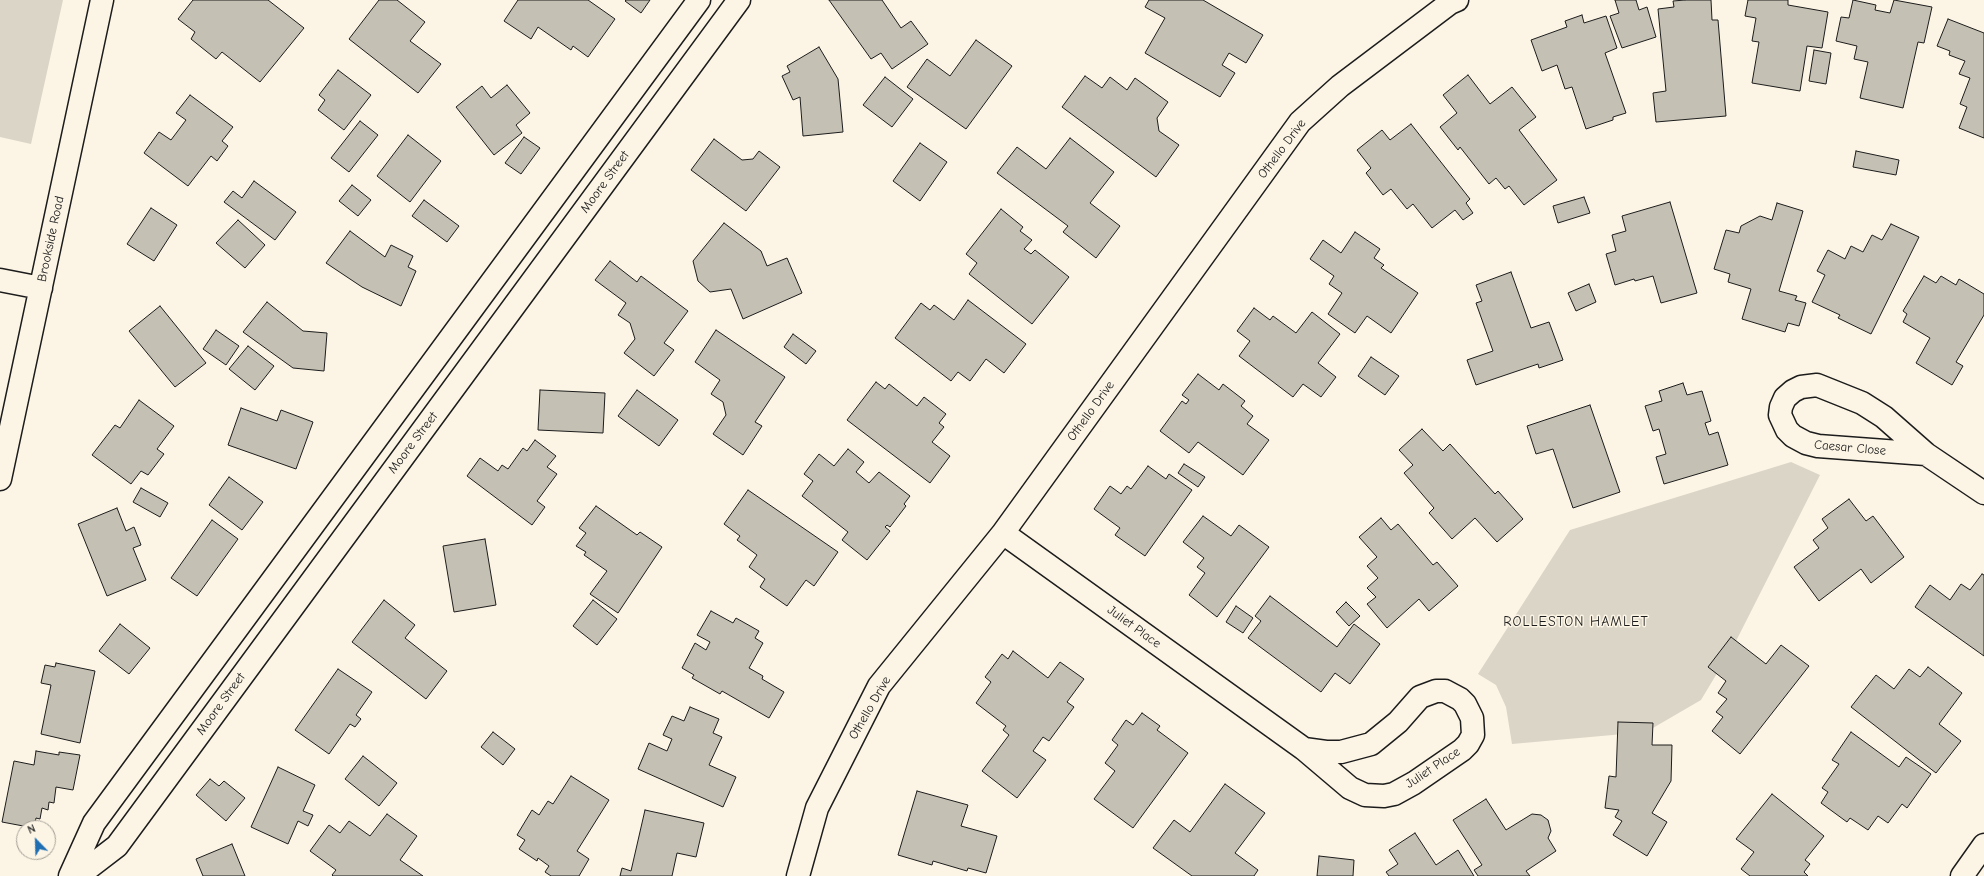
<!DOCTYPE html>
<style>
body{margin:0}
#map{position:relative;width:1984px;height:876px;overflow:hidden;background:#fcf5e5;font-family:"Comic Neue",sans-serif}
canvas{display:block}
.north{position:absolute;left:16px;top:820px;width:40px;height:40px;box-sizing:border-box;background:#fcf5e5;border:1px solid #a29e95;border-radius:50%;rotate:337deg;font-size:11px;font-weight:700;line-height:16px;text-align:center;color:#1c1c1c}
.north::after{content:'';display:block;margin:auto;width:14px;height:18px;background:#1f6fb2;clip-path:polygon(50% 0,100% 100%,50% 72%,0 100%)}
</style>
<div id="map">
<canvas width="1984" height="876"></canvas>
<div class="north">N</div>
</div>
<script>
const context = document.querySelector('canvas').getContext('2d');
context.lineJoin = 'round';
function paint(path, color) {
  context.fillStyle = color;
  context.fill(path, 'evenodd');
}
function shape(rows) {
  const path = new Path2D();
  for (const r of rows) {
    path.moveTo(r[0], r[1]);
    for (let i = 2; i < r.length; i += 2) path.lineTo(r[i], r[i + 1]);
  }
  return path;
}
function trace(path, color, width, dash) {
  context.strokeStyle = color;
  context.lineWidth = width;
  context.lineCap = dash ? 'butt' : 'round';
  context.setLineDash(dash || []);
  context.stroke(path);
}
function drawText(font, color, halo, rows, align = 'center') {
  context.font = font + ' "Comic Neue",sans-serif';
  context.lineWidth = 3;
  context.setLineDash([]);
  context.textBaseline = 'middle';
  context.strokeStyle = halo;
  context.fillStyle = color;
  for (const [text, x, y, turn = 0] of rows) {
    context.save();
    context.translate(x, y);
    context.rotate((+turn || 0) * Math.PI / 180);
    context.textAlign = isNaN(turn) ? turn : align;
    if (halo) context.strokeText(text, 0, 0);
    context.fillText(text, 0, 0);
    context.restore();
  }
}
paint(shape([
 [0,0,63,0,31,144,0,137],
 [1791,462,1820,475,1734,645,1701,700,1646,732,1512,744,1506,707,1496,685,1478,674,1570,530]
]), '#dbd5c8');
const building = shape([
 [193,0,268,0,304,28,260,82,222,52,216,59,191,39,195,32,178,19,193,0],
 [379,0,397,0,425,22,410,41,441,64,418,93,349,39,379,0],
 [518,0,588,0,615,19,588,57,573,46,571,50,538,27,531,39,504,21,518,0],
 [626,0,650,0,641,13,625,1,626,0],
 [829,0,882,0,901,28,911,21,928,44,892,69,881,53,871,59,829,0],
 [1149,0,1203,0,1263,35,1246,63,1229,53,1222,65,1235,73,1220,97,1145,53,1165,18,1145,7,1149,0],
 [1615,0,1636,0,1639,10,1647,7,1656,37,1622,48,1610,16,1619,13,1615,0],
 [1685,0,1711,0,1712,20,1718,20,1726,116,1656,122,1653,93,1666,91,1658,9,1674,7,1673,1,1685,0],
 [1748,0,1788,0,1788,5,1828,12,1822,48,1807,46,1800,91,1752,83,1759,42,1752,41,1756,18,1745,16,1748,0],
 [1853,0,1876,5,1875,10,1890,13,1894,0,1932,7,1924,43,1918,42,1903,108,1860,98,1868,62,1854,59,1857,46,1836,41,1841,17,1849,18,1853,0],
 [1582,15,1584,23,1606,16,1617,48,1605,53,1626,113,1613,117,1613,120,1586,129,1572,87,1565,89,1557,65,1542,71,1531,40,1567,27,1565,21,1582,15],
 [1948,19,1984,33,1984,138,1959,128,1967,107,1960,104,1970,78,1959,74,1965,61,1949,55,1950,51,1937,46,1948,19],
 [976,40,1012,66,966,129,907,87,927,59,950,76,976,40],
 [819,47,838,79,843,132,803,136,800,97,793,100,782,76,790,72,787,66,819,47],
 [1814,50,1831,53,1826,84,1809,81,1814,50],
 [338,70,371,95,344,130,318,110,325,100,319,95,338,70],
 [1468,75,1490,104,1512,87,1536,117,1519,130,1557,180,1524,205,1509,186,1505,189,1496,178,1489,184,1460,147,1458,150,1440,127,1457,113,1443,95,1468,75],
 [1085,76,1102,88,1110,77,1127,90,1135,78,1168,102,1157,118,1159,131,1179,145,1156,177,1062,107,1085,76],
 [885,77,913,99,892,127,863,105,885,77],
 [507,85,530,113,516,125,522,133,494,155,456,107,482,86,491,98,507,85],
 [190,95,233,127,222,141,228,146,217,161,211,156,188,186,144,153,159,132,171,140,186,120,176,113,190,95],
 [360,121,378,135,349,172,331,158,360,121],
 [1411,124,1470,199,1466,203,1473,213,1463,220,1455,210,1432,228,1413,204,1407,209,1391,189,1383,195,1366,173,1371,168,1357,150,1382,130,1390,140,1411,124],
 [408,135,441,161,410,202,377,176,408,135],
 [524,137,540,148,521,174,505,163,524,137],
 [1070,138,1114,172,1090,203,1120,226,1096,258,1063,232,1068,226,997,173,1017,147,1046,169,1070,138],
 [714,139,742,160,753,159,759,151,780,167,746,211,691,170,714,139],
 [920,143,947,162,920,201,893,181,920,143],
 [1856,151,1899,160,1896,175,1853,167,1856,151],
 [254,181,296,212,275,240,224,202,233,191,242,198,254,181],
 [352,185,371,200,358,216,339,201,352,185],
 [1584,197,1590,213,1558,223,1553,206,1584,197],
 [424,200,459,226,447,242,412,216,424,200],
 [1670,202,1697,293,1661,303,1653,276,1635,281,1634,279,1615,285,1606,254,1616,251,1612,235,1626,231,1622,216,1670,202],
 [1777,203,1803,211,1779,291,1797,296,1795,300,1806,303,1799,326,1788,323,1785,332,1742,319,1751,289,1728,282,1730,274,1714,269,1726,230,1739,233,1741,226,1760,216,1772,220,1777,203],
 [151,208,177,225,154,261,127,244,151,208],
 [1001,209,1023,227,1020,231,1032,240,1024,249,1031,254,1035,250,1069,277,1032,324,969,274,977,263,966,254,1001,209],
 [238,220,265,245,245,268,216,243,238,220],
 [724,223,761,251,767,266,787,258,802,293,743,319,731,289,710,292,698,281,693,261,724,223],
 [1891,224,1919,237,1871,334,1838,318,1840,315,1812,302,1825,275,1817,271,1828,250,1845,259,1851,246,1863,252,1872,235,1882,240,1891,224],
 [350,231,385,257,391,245,413,256,408,267,416,271,401,306,362,287,326,263,350,231],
 [1355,232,1380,249,1374,258,1384,265,1381,268,1418,293,1391,333,1367,316,1355,333,1328,314,1342,293,1329,284,1334,276,1310,259,1323,240,1341,253,1355,232],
 [610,261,637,282,641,276,688,311,664,343,674,350,654,376,624,353,635,339,630,323,618,315,626,303,595,280,610,261],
 [1511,272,1531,328,1549,322,1563,360,1539,368,1538,364,1476,385,1467,360,1493,351,1476,303,1482,301,1476,285,1511,272],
 [1924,276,1936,283,1941,276,1956,285,1959,279,1984,294,1984,315,1956,362,1963,366,1952,385,1916,363,1930,338,1903,322,1907,314,1903,311,1924,276],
 [1589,284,1596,302,1576,311,1568,293,1589,284],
 [968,300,1026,344,1004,373,986,359,970,381,958,372,951,381,895,338,921,303,930,310,934,305,954,320,968,300],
 [267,302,303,331,327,333,324,371,293,368,243,332,267,302],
 [160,306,206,363,175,387,129,331,160,306],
 [1254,308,1270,320,1273,316,1296,333,1312,312,1340,334,1318,363,1336,377,1321,397,1303,384,1293,397,1239,356,1250,341,1237,331,1254,308],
 [216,330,239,346,226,365,203,349,216,330],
 [716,330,785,377,755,422,762,426,743,455,713,434,726,415,723,402,711,394,720,380,695,362,716,330],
 [793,334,816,351,806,364,784,347,793,334],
 [248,346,274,366,255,390,229,369,248,346],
 [1371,357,1399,376,1385,395,1358,376,1371,357],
 [1198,374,1219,390,1223,384,1245,401,1241,406,1253,416,1247,424,1269,440,1243,475,1198,442,1189,453,1160,431,1182,401,1186,404,1189,400,1182,395,1198,374],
 [876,382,885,389,889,384,917,406,924,397,946,414,939,423,944,427,932,442,950,456,930,483,847,420,876,382],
 [1683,383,1687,395,1702,391,1711,421,1705,423,1709,435,1718,432,1728,465,1664,484,1656,457,1666,454,1659,429,1653,431,1645,406,1662,401,1659,391,1683,383],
 [540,390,605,393,603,433,538,430,540,390],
 [637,390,678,420,659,446,618,416,637,390],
 [139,400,174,426,157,449,164,454,148,475,141,471,131,484,92,455,115,425,120,428,139,400],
 [1590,405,1620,492,1573,508,1553,449,1536,454,1527,426,1590,405],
 [241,408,277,421,281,410,313,422,296,469,228,445,241,408],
 [1422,429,1443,451,1450,444,1495,494,1498,491,1523,519,1497,542,1475,518,1452,539,1429,513,1434,508,1404,473,1413,465,1399,450,1422,429],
 [535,440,556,456,547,467,557,474,537,501,545,507,532,525,467,476,480,458,498,471,502,465,508,469,523,448,527,451,535,440],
 [848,449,864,462,856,472,869,483,879,472,910,496,904,504,906,506,890,527,887,525,885,527,890,531,867,560,842,540,848,532,802,496,813,481,804,474,819,454,834,466,848,449],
 [1184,464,1205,477,1198,487,1178,473,1184,464],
 [1148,466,1166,479,1169,474,1192,490,1145,556,1115,535,1120,528,1094,509,1110,486,1121,494,1127,486,1131,489,1148,466],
 [229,477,263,502,242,530,209,505,229,477],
 [141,488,168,503,160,517,133,502,141,488],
 [748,490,838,552,814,586,806,580,787,606,760,587,765,579,749,567,757,555,737,540,740,536,724,524,748,490],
 [1849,499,1866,521,1873,516,1904,557,1871,583,1861,569,1819,601,1794,567,1819,548,1813,540,1828,528,1822,519,1849,499],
 [596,506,637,535,640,532,662,547,618,613,590,594,607,571,584,555,586,552,576,546,586,533,579,528,596,506],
 [117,508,126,531,134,527,141,545,133,548,146,580,107,596,78,524,117,508],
 [1203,516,1231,536,1239,525,1269,547,1217,617,1189,595,1205,573,1197,567,1204,558,1183,542,1203,516],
 [1381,518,1391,530,1398,524,1433,565,1437,562,1458,586,1429,611,1419,599,1387,628,1367,604,1376,597,1367,588,1378,578,1367,566,1377,557,1359,537,1381,518],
 [212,520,238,539,197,596,171,578,212,520],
 [485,539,496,605,454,612,443,546,485,539],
 [1982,574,1984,575,1984,656,1915,607,1930,585,1950,600,1961,584,1970,590,1982,574],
 [1270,596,1337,647,1354,624,1380,644,1350,684,1335,673,1321,692,1248,638,1261,621,1255,616,1270,596],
 [384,600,415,625,405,638,447,671,426,699,352,642,384,600],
 [593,600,617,619,597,645,573,626,593,600],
 [1346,602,1360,616,1349,626,1336,612,1346,602],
 [1236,606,1253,618,1243,633,1226,622,1236,606],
 [711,611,733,623,736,618,759,631,755,638,763,643,749,668,763,676,762,679,784,692,769,718,722,691,720,694,692,678,694,675,682,668,695,643,706,650,710,642,697,635,711,611],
 [120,624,150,648,129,674,99,651,120,624],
 [1731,637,1766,664,1781,645,1809,666,1740,754,1712,731,1723,717,1716,712,1727,699,1718,693,1726,681,1708,667,1731,637],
 [1013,651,1048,678,1060,662,1084,679,1067,702,1074,707,1049,741,1043,737,1033,751,1046,760,1017,798,982,771,1009,735,1003,730,1006,726,976,703,991,682,985,677,1002,654,1008,659,1013,651],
 [56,663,95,671,80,743,41,734,51,685,41,683,45,665,55,667,56,663],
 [1928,667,1962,693,1939,724,1961,741,1936,773,1851,707,1876,675,1894,689,1909,669,1920,677,1928,667],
 [338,669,372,692,356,715,361,719,355,727,350,724,329,754,295,730,338,669],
 [690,707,719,719,713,733,722,737,709,765,736,777,723,807,638,769,649,743,667,751,672,739,663,735,672,716,684,721,690,707],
 [1142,713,1160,726,1157,730,1188,753,1133,828,1094,799,1115,771,1105,763,1118,745,1112,740,1126,720,1133,725,1142,713],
 [1618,722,1653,723,1652,745,1672,745,1671,781,1652,813,1667,822,1647,856,1613,835,1622,821,1615,817,1619,810,1605,808,1609,776,1616,777,1618,722],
 [493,732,515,749,503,765,481,747,493,732],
 [1851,732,1899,767,1906,757,1931,774,1907,808,1902,804,1888,823,1878,816,1868,830,1850,818,1847,822,1821,803,1828,792,1822,788,1839,764,1832,760,1851,732],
 [36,751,59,755,59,752,80,755,73,790,56,787,54,803,49,802,48,810,42,808,40,819,36,818,34,828,2,822,14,761,34,765,36,751],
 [363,756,397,783,379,806,345,779,363,756],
 [278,767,315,785,303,811,313,815,308,826,298,821,288,844,251,827,278,767],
 [571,776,609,800,577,851,589,859,579,876,551,876,545,872,549,866,538,858,537,861,519,849,525,840,517,835,532,810,539,815,548,801,553,804,571,776],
 [210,779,219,786,224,781,245,798,226,821,196,795,210,779],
 [1225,784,1265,813,1235,853,1258,870,1254,876,1192,876,1153,848,1174,820,1190,832,1225,784],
 [917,791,968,805,961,826,997,836,986,873,968,868,967,871,933,861,932,865,898,855,917,791],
 [1772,794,1824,836,1805,860,1810,864,1804,872,1808,876,1750,876,1741,869,1754,852,1736,839,1772,794],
 [1486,799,1506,830,1532,814,1541,815,1548,820,1551,831,1548,838,1556,851,1526,871,1530,876,1478,876,1474,870,1482,865,1453,820,1486,799],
 [645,810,704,823,696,857,677,853,672,876,620,876,622,868,631,871,645,810],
 [387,814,417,836,400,860,423,876,333,876,332,875,336,870,310,851,329,825,340,833,349,821,370,836,387,814],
 [1415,833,1436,865,1458,850,1474,876,1389,876,1386,872,1398,864,1389,850,1415,833],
 [232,844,245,876,203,876,196,859,232,844],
 [1319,856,1354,860,1353,876,1317,876,1319,856]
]);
paint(building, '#c4c0b3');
trace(building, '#1c1c1c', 1);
const minor = shape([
 [0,280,41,288],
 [1926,454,1818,446,1806,443,1793,436,1787,430,1780,415,1781,407,1785,398,1793,391,1801,387,1817,385,1862,403,1884,417,1926,454,1984,493],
 [0,479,102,0],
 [1003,533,1304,749,1350,788,1365,795,1384,796,1394,794,1414,783,1462,750,1468,744,1473,735,1472,718,1465,704,1460,699,1445,691,1436,691,1420,697,1398,722,1371,744,1341,752,1326,752,1304,749],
 [70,876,94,823,699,0],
 [78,876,117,846,739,0],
 [798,876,817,808,879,686,1003,533,1300,122,1340,86,1450,3,1457,0],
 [1962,876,1984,845]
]);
trace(minor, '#1c1c1c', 25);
trace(minor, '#fcf5e5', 22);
drawText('13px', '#1c1c1c', '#fcf5e5', [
 ["Othello Drive",1282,149,-53],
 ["Moore Street",605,182,-54],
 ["Brookside Road",51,239,-78],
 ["Othello Drive",1091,411,-54],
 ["Moore Street",413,443,-53],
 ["Caesar Close",1850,448,5],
 ["Juliet Place",1134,627,36],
 ["Moore Street",221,704,-54],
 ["Othello Drive",870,708,-60],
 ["Juliet Place",1433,768,-34]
]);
context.letterSpacing = '1px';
drawText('14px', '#1c1c1c', '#fcf5e5', [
 ["ROLLESTON HAMLET",1576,622]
]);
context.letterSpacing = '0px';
</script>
